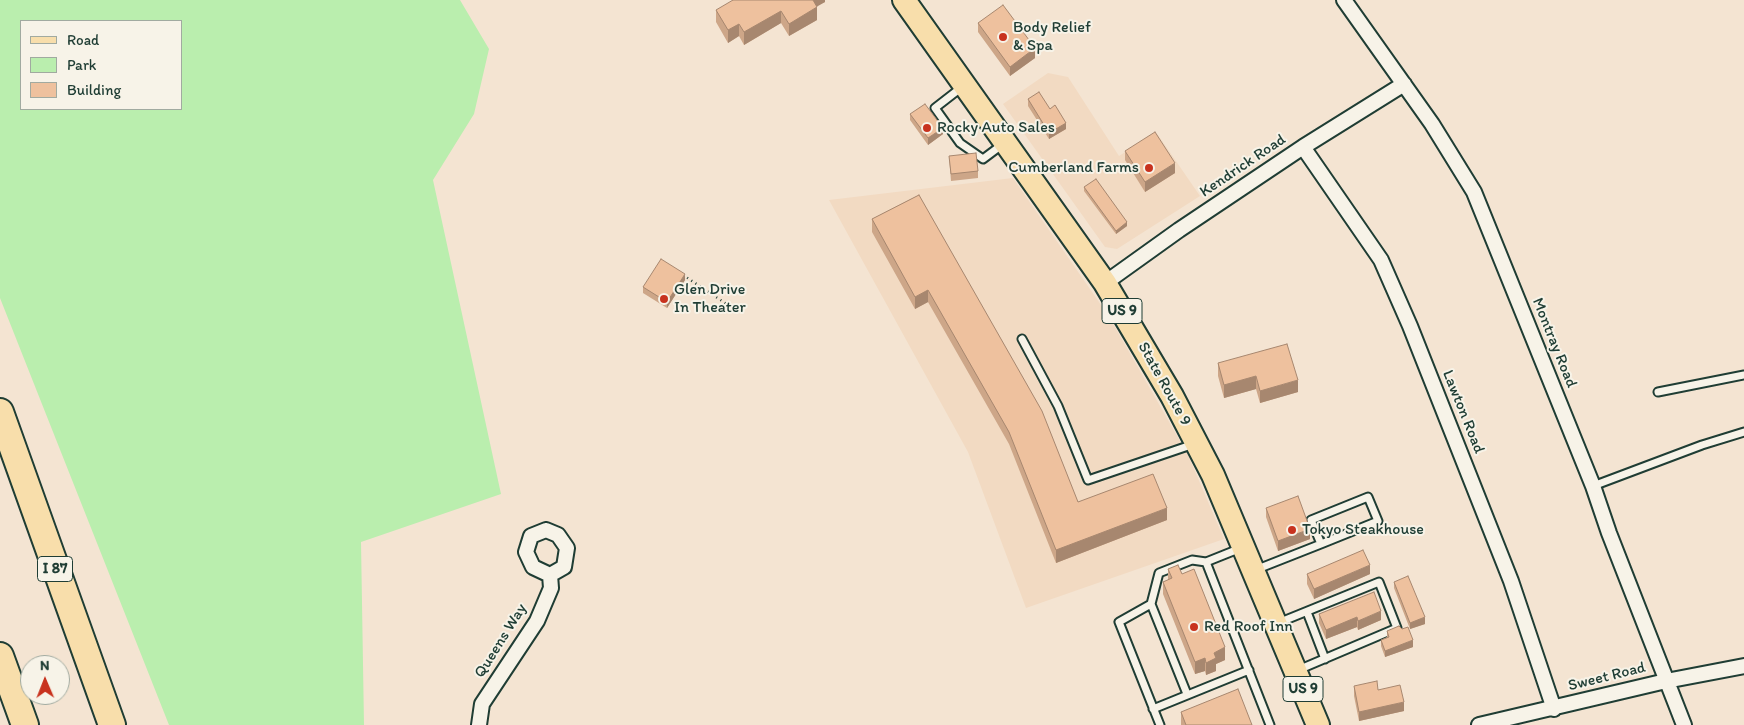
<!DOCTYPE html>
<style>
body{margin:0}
#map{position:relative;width:1744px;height:725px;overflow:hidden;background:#f4e4d2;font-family:Itim,sans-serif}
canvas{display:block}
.legend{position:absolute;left:20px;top:20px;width:162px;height:90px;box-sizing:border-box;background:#f7f3e8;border:1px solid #a1aaa0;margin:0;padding:6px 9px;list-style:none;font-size:15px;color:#1f3d34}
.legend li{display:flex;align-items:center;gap:10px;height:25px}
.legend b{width:25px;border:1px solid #a1aaa0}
.north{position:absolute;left:20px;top:655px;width:50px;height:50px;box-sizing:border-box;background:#f7f3e8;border:1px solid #a1aaa0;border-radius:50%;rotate:359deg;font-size:14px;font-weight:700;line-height:20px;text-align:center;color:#1f3d34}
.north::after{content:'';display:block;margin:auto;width:18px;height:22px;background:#c8321e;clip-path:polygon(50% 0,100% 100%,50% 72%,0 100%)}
</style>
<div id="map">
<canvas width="1744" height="725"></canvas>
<ul class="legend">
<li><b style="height:6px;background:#f8deab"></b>Road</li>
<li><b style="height:14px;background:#baeeae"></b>Park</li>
<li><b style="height:14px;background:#eec19e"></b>Building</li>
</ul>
<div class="north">N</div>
</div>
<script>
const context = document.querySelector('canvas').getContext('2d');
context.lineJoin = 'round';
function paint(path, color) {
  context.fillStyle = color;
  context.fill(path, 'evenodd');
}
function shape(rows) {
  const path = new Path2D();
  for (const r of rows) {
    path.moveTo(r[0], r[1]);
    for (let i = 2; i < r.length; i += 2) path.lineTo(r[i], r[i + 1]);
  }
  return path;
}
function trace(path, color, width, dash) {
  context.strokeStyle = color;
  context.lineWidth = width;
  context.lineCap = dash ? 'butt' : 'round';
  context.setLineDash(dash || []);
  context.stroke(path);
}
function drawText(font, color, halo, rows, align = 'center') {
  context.font = font + ' Itim,sans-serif';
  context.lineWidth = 4;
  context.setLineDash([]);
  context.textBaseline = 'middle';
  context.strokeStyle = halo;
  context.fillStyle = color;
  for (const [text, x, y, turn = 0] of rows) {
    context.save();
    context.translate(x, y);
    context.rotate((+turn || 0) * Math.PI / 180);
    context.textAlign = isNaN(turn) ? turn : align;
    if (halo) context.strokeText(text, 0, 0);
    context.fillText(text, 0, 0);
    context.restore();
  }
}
paint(shape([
 [1048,73,1068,77,1119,156,1156,132,1200,196,1117,249,1105,247,1003,104],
 [1013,178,1108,315,1188,455,1224,539,1026,608,968,452,829,200]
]), '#f2dac2');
paint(shape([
 [0,0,460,0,489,49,474,114,433,180,501,494,361,542,364,725,169,725,0,298],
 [21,21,181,21,181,109,21,109]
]), '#baeeae');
const lane = shape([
 [962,87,935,108,960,143,983,159,1003,144],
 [1022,339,1058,406,1088,480,1194,444],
 [1658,392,1744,375],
 [1593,486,1702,445,1744,432],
 [1206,562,1270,725],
 [1255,570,1321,544,1378,521,1368,497,1311,520,1321,544],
 [1151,604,1187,694],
 [1307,612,1325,659],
 [1278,623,1379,582,1397,628,1298,670],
 [1153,709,1249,670],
 [1160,725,1119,622,1151,604,1159,573,1192,560,1206,562,1241,548]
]);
const street = shape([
 [1344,0,1432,124,1474,192,1593,486,1609,533,1684,725],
 [1303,147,1381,260,1410,326,1511,581,1554,709],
 [1105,283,1179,230,1303,147,1404,84],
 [546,530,558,535,567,548,564,567,550,575,533,567,526,552,531,536,546,530],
 [479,725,482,704,537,621,551,588,550,575],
 [1479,725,1666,681,1744,666]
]);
const primary = shape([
 [904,0,1105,283,1172,396,1213,475,1318,725]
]);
const highway = shape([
 [0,412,112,725],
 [0,656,25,725]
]);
trace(lane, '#1f3d34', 11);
trace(street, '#1f3d34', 18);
trace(primary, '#1f3d34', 26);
trace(highway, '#1f3d34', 30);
trace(shape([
 [683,275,737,311]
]), '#1f3d34', 2.5, [1, 4]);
trace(lane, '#f7f3e8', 7);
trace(street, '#f7f3e8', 14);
trace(primary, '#f8deab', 22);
trace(highway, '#f8deab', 26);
paint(shape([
 [825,0,825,2,816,6,817,20,789,36,781,23,744,45,739,36,728,43,716,22,716,10],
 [978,23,1035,58,1010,76,978,32],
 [1028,99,1050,109,1066,129,1049,139,1028,106],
 [910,114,943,134,928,145,910,120],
 [1125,151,1175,173,1145,192,1125,160],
 [949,156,978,171,978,178,951,181],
 [1084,187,1127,226,1116,234,1084,191],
 [919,195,1078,502,1167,520,1056,563,1009,444,928,302,915,309,872,232,872,219],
 [685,280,667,308,643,293,643,287],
 [1218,363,1298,392,1260,403,1256,389,1224,398,1218,376],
 [1266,508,1310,539,1278,551,1266,517],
 [1168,569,1182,574,1225,660,1216,664,1216,671,1206,675,1205,671,1195,674,1163,594,1163,582,1168,580],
 [1307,574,1370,574,1314,599,1307,584],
 [1394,582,1425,624,1410,629,1394,588],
 [1319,614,1381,620,1358,630,1357,627,1326,639,1319,623],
 [1387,631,1413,647,1385,657,1381,646,1381,640,1387,637],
 [1354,686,1378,690,1404,711,1359,721,1354,696],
 [1181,712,1252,725,1181,725]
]), '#cda688');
paint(shape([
 [811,0,825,0,825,2,811,10],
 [817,7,817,20,789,36,789,24],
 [781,11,781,23,744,45,744,32],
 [739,24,739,36,728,43,728,30],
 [1035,48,1035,58,1010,76,1010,67],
 [1066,123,1066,129,1049,139,1049,133],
 [943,128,943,134,928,145,928,138],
 [1175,163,1175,173,1145,192,1145,182],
 [1127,222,1127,226,1116,234,1116,231],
 [685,274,685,280,667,308,667,302],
 [928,290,928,302,915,309,915,297],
 [1256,376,1256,389,1224,398,1224,385],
 [1298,380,1298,392,1260,403,1260,391],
 [1167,508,1167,520,1056,563,1056,550],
 [1310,529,1310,539,1278,551,1278,541],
 [1370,565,1370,574,1314,599,1314,589],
 [1381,611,1381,620,1358,630,1358,621],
 [1357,617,1357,627,1326,639,1326,630],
 [1425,617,1425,624,1410,629,1410,623],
 [1413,640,1413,647,1385,657,1385,651],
 [1225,647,1225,660,1216,664,1216,671,1206,675,1206,663,1214,653],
 [1205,658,1205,671,1195,674,1195,662],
 [1404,702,1404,711,1359,721,1359,712]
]), '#a7876f');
const building = shape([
 [733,0,813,0,817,7,789,24,781,11,744,32,739,24,728,30,716,10,733,0],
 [1003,5,1035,48,1010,67,978,23,1003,5],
 [1039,92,1050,109,1055,105,1066,123,1049,133,1028,99,1039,92],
 [925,104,943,128,928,138,910,114,925,104],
 [1155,132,1175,163,1145,182,1125,151,1155,132],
 [976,153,978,171,951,174,949,156,976,153],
 [1096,179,1127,222,1116,231,1084,187,1096,179],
 [919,195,1042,411,1078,502,1153,474,1167,508,1056,550,1009,432,928,290,915,297,872,219,919,195],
 [661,259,685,274,667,302,643,287,661,259],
 [1287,344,1298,380,1260,391,1256,376,1224,385,1218,363,1287,344],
 [1298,496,1310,529,1278,541,1266,508,1298,496],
 [1363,550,1370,565,1314,589,1307,574,1363,550],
 [1178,565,1182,574,1194,569,1225,647,1214,653,1216,658,1206,663,1205,658,1195,662,1163,582,1172,578,1168,569,1178,565],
 [1408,576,1425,617,1410,623,1394,582,1408,576],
 [1374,592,1381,611,1358,621,1357,617,1326,630,1319,614,1374,592],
 [1399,626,1402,629,1408,627,1413,640,1385,651,1381,640,1389,637,1387,631,1399,626],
 [1377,681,1378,690,1400,685,1404,702,1359,712,1354,686,1377,681],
 [1238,689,1252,725,1186,725,1181,712,1238,689]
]);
paint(building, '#eec19e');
trace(building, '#a7876f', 1);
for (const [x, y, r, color] of [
 [1003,37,5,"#c8321e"],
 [927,128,5,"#c8321e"],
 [1149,168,5,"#c8321e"],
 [664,299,5,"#c8321e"],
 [1292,530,5,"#c8321e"],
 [1194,627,5,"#c8321e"]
]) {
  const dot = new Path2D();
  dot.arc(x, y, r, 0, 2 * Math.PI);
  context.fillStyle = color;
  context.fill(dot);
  trace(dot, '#f7f3e8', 2);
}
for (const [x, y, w] of [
 [1122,311,40],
 [55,569,35],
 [1303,689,40]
]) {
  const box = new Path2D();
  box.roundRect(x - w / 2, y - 12.5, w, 25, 4);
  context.fillStyle = '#f7f3e8';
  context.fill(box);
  trace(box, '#1f3d34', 1);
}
drawText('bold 15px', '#1f3d34', null, [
 ["US 9",1122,311],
 ["I 87",55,569],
 ["US 9",1303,689]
]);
drawText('16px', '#1f3d34', '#f7f3e8', [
 ["Body Relief",1013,28],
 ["& Spa",1013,46],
 ["Rocky Auto Sales",937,128],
 ["Cumberland Farms",1139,168,"right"],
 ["Glen Drive",674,290],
 ["In Theater",674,308],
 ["Tokyo Steakhouse",1302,530],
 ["Red Roof Inn",1204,627]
], 'left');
drawText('16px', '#1f3d34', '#f7f3e8', [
 ["Kendrick Road",1243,166,-34],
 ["Montray Road",1554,343,68],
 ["State Route 9",1164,384,61],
 ["Lawton Road",1463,412,68],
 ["Queens Way",501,641,-58],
 ["Sweet Road",1607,677,-14]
]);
</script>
